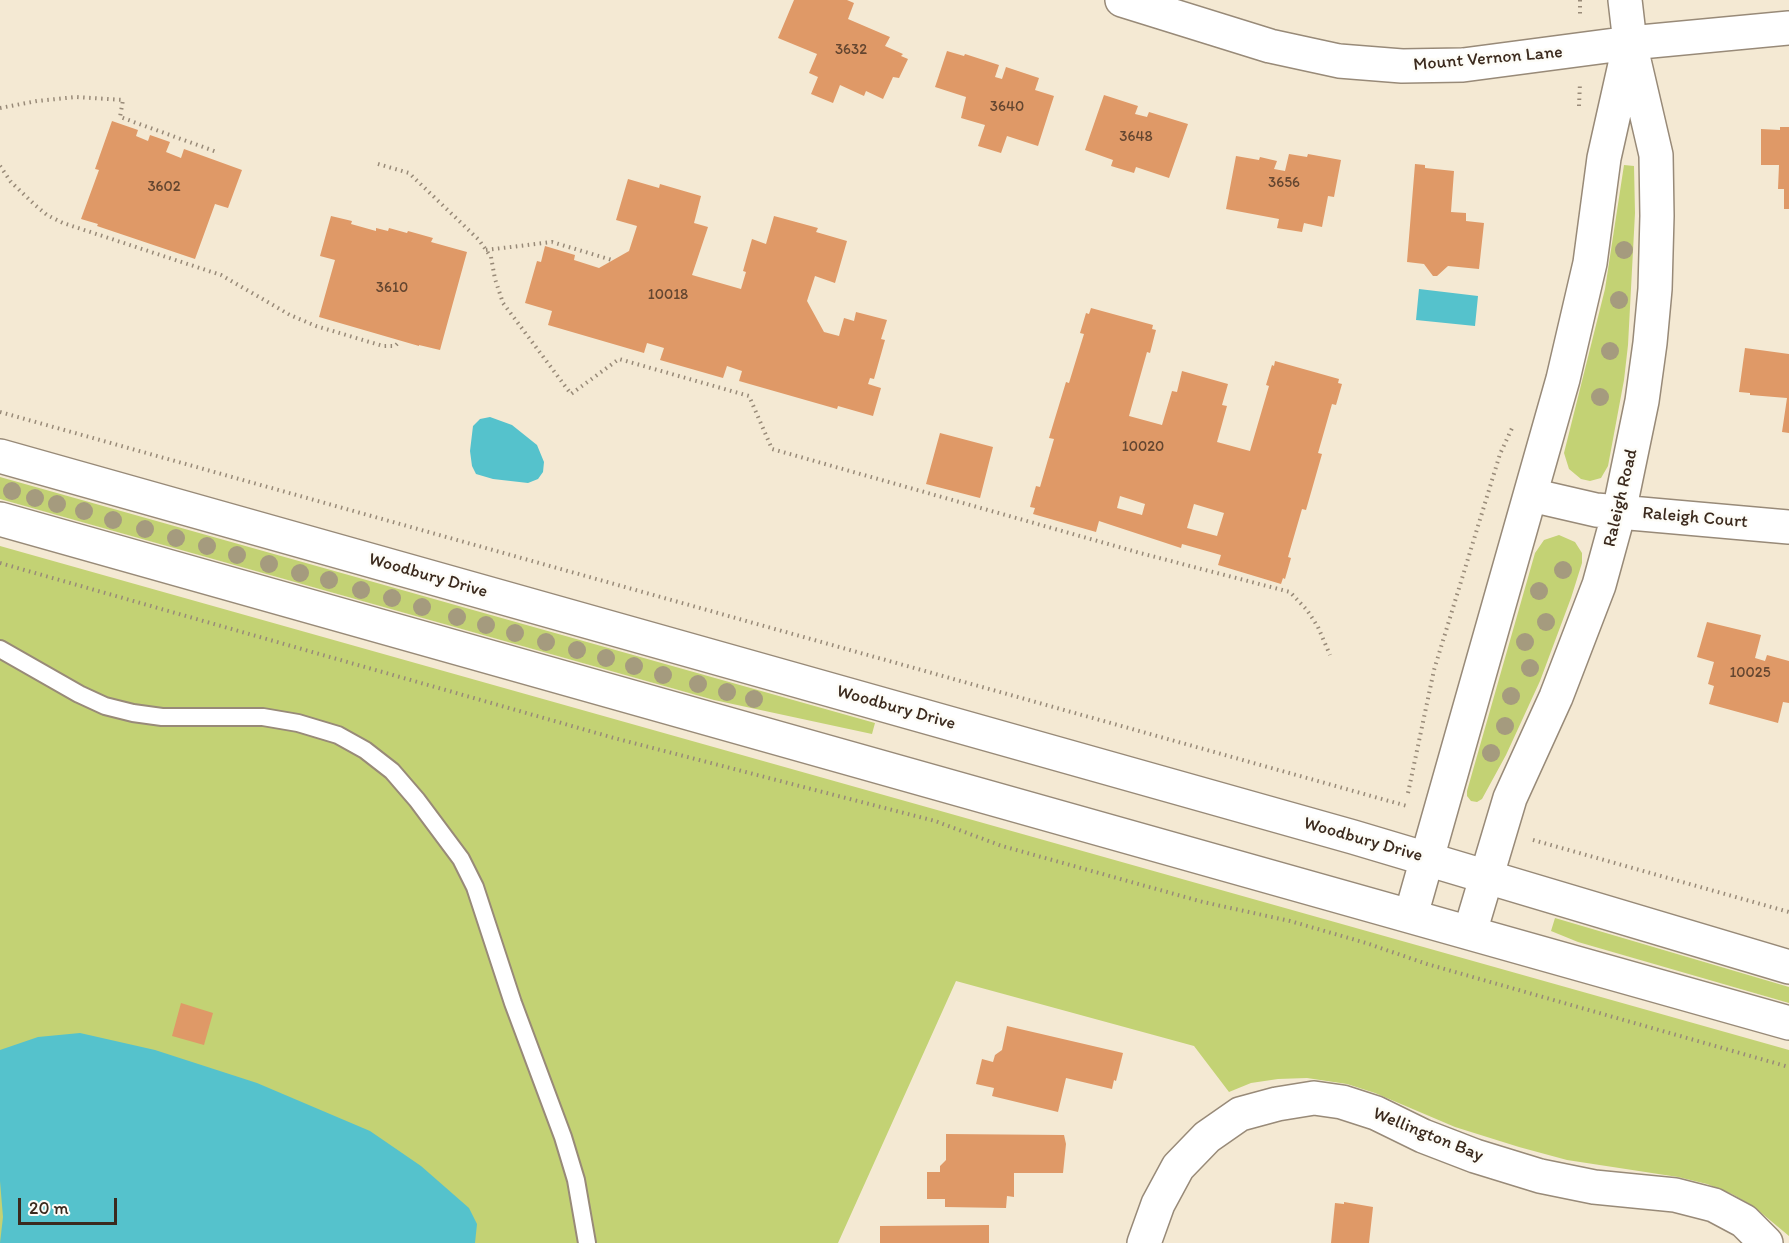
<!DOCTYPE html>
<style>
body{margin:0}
#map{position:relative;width:1789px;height:1243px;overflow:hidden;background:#f4e9d3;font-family:Itim,sans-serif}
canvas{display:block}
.scale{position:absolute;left:18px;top:1198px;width:99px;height:27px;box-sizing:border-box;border:3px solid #3b2a1e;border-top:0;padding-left:8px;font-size:18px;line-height:21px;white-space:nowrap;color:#3b2a1e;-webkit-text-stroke:4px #fdfcf7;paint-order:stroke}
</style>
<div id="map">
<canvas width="1789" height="1243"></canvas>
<div class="scale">20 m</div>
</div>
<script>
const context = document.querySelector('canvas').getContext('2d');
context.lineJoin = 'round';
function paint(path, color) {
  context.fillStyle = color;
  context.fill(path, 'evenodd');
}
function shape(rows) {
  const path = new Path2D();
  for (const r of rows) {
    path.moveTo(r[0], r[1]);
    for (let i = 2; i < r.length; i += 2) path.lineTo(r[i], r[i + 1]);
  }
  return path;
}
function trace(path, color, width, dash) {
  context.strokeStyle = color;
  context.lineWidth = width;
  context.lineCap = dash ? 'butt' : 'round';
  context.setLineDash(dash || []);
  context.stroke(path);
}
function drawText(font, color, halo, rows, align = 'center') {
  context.font = font + ' Itim,sans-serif';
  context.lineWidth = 5;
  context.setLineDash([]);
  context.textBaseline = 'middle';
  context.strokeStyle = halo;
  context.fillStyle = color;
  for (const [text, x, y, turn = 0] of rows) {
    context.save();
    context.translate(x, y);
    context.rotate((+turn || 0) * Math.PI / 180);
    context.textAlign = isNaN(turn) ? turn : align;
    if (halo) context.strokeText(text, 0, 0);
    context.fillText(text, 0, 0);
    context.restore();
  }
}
paint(shape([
 [1624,165,1634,166,1635,213,1628,345,1624,380,1608,466,1601,478,1590,481,1581,479,1569,469,1564,453,1605,289],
 [0,477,875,723,872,734,714,700,0,499],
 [1559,535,1575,542,1582,553,1582,563,1571,598,1540,681,1506,755,1482,799,1477,802,1471,801,1467,796,1467,791,1535,553,1544,540],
 [0,546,1789,1050,1789,1236,1753,1206,1732,1194,1707,1184,1678,1177,1567,1160,1519,1147,1455,1127,1375,1093,1347,1084,1307,1078,1278,1079,1251,1083,1229,1092,1194,1046,956,981,838,1243,0,1243],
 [1555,918,1789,987,1789,1003,1578,942,1551,931]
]), '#c3d274');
paint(shape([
 [1419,289,1478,296,1475,326,1416,320],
 [490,417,512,425,537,445,544,462,543,472,538,479,528,483,493,479,476,474,472,466,470,451,473,426,480,419],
 [80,1033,155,1050,257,1083,370,1131,421,1166,469,1208,477,1224,475,1243,0,1243,3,1217,0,1181,0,1050,38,1037]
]), '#55c2cc');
paint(shape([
 [794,0,847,0,854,3,848,19,890,37,885,46,903,54,901,56,908,59,899,78,893,77,883,99,866,91,864,96,840,85,833,103,811,94,818,77,809,73,817,54,778,38],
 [947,51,964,56,965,54,999,65,995,77,1002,79,1006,67,1039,78,1035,90,1054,96,1038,146,1007,136,1001,153,978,146,985,125,961,118,966,97,935,87],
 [1104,95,1138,106,1135,114,1147,117,1149,112,1188,124,1169,178,1136,167,1134,173,1111,166,1113,160,1085,150],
 [112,121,138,130,136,136,148,141,150,135,170,142,166,152,181,158,184,149,242,170,228,208,215,204,195,259,97,226,98,224,81,219,99,170,95,169],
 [1780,127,1789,127,1789,209,1784,209,1784,189,1778,189,1779,165,1761,165,1761,129,1780,130],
 [1289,154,1307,157,1308,154,1341,160,1334,197,1328,196,1322,227,1304,223,1302,232,1277,228,1279,219,1226,209,1236,156,1259,160,1260,157,1277,161,1274,169,1285,171],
 [1415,164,1425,165,1425,168,1454,171,1451,212,1466,213,1466,221,1484,223,1479,269,1448,266,1437,276,1433,276,1424,264,1407,262],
 [628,179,659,188,660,184,701,196,694,223,708,227,692,275,741,289,746,272,743,271,752,239,766,244,774,216,818,228,816,232,847,241,835,283,815,276,807,301,824,332,839,336,844,318,854,321,856,312,887,320,881,339,885,340,874,379,870,378,868,384,881,388,873,416,838,406,837,409,739,381,742,371,727,366,723,378,660,360,664,348,647,343,644,353,548,325,552,311,525,303,537,261,541,262,545,246,575,255,574,260,599,268,629,251,637,226,616,220],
 [331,216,352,221,351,224,376,231,376,228,388,231,389,228,407,233,408,231,433,238,431,242,467,252,440,350,419,345,419,346,319,317,335,260,320,256],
 [1091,308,1153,325,1152,329,1156,330,1150,353,1147,352,1129,416,1162,425,1172,391,1177,392,1182,371,1228,384,1222,405,1227,406,1217,442,1250,451,1269,386,1266,385,1272,365,1274,366,1275,361,1339,379,1338,383,1342,384,1336,405,1332,404,1318,453,1322,454,1306,510,1302,509,1288,557,1291,558,1285,579,1283,578,1281,584,1218,565,1221,555,1182,544,1181,548,1099,521,1096,532,1033,514,1035,508,1030,507,1036,486,1040,487,1054,439,1049,438,1066,382,1069,383,1084,334,1080,333,1086,313,1089,314],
 [1120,496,1145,504,1142,515,1117,508],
 [1194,504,1224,513,1217,536,1187,528],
 [1745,348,1789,354,1789,433,1782,432,1787,398,1750,395,1750,393,1739,392],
 [940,433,993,447,980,498,926,484],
 [1707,622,1761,635,1755,658,1765,661,1767,655,1789,661,1789,703,1783,702,1778,723,1709,704,1714,686,1708,684,1714,662,1697,657],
 [181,1003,213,1013,204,1045,172,1036],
 [1007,1026,1123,1053,1116,1081,1114,1080,1112,1089,1066,1078,1058,1112,992,1096,994,1088,976,1084,982,1059,993,1062,995,1055,1002,1050],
 [946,1134,1064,1135,1066,1144,1063,1173,1014,1173,1014,1197,1007,1196,1006,1208,945,1207,945,1199,927,1199,927,1172,940,1172,940,1166,946,1160],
 [1344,1202,1373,1207,1369,1243,1331,1243,1335,1203,1344,1204],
 [989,1225,989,1243,880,1243,880,1226]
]), '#df9967');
const service = shape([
 [0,649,79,694,105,706,133,713,162,717,263,717,298,723,338,735,365,750,392,771,417,800,461,859,475,887,513,1003,563,1137,576,1180,587,1243]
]);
const minor = shape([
 [1122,0,1270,46,1339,61,1402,66,1463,65,1630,43,1789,28],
 [1531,495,1596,510,1789,527],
 [1411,915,1563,379,1590,263,1604,158,1628,51],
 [1470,932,1510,798,1556,697,1599,585,1619,512,1642,401,1650,343,1655,289,1657,216,1656,155,1630,43,1625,0],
 [1144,1243,1158,1204,1178,1167,1207,1137,1240,1114,1277,1104,1314,1098,1342,1102,1376,1113,1423,1136,1475,1156,1540,1176,1594,1187,1675,1195,1714,1205,1744,1221,1766,1243]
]);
const secondary = shape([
 [0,456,1353,837,1789,967],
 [0,519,1789,1023]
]);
trace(service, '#988a78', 20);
trace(minor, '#988a78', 36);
trace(secondary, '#988a78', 36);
trace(shape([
 [1580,0,1580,16],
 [1579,106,1580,83],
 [0,108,37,101,76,97,123,100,120,117,217,152],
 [378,164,409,173,479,240,491,257,495,279,503,303,571,394,619,359,749,396,772,449,1140,553,1290,592,1307,610,1318,627,1330,655],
 [0,166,11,182,35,205,47,215,63,223,221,275,290,315,316,326,383,346,395,346,400,341],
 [486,250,552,242,612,260],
 [0,412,1407,806],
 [0,563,614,738,935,821,1002,846,1203,902,1290,921,1366,943,1427,964,1789,1067],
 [1408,793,1434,670,1500,454,1513,426],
 [1533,840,1789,912]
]), '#988a78', 4, [1.5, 4.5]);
trace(service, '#fff', 16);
trace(minor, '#fff', 33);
trace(secondary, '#fff', 33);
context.fillStyle = '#a59b7e';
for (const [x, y] of [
 [1624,250],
 [1619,300],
 [1610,351],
 [1600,397],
 [12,491],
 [35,498],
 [57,504],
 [84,511],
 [113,520],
 [145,529],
 [176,538],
 [207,546],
 [237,555],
 [269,564],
 [1563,570],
 [300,573],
 [329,580],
 [361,590],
 [1539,591],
 [392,598],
 [422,607],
 [457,617],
 [1546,622],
 [486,625],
 [515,633],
 [546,642],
 [1525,642],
 [577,650],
 [606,658],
 [634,666],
 [1530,668],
 [663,675],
 [698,684],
 [727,692],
 [1511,696],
 [754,699],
 [1505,726],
 [1491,753]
]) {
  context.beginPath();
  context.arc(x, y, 9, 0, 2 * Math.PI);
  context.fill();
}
drawText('15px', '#644630', null, [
 ["3632",851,50],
 ["3640",1007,107],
 ["3648",1136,137],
 ["3656",1284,183],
 ["3602",164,187],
 ["3610",392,288],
 ["10018",668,295],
 ["10020",1143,447],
 ["10025",1750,673]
]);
drawText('18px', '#3b2a1e', '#fdfcf7', [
 ["Mount Vernon Lane",1488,59,-5],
 ["Raleigh Road",1621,498,-77],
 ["Raleigh Court",1695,518,5],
 ["Woodbury Drive",428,576,16],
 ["Woodbury Drive",896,708,16],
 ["Woodbury Drive",1363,840,16],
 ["Wellington Bay",1428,1135,22]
]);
</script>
